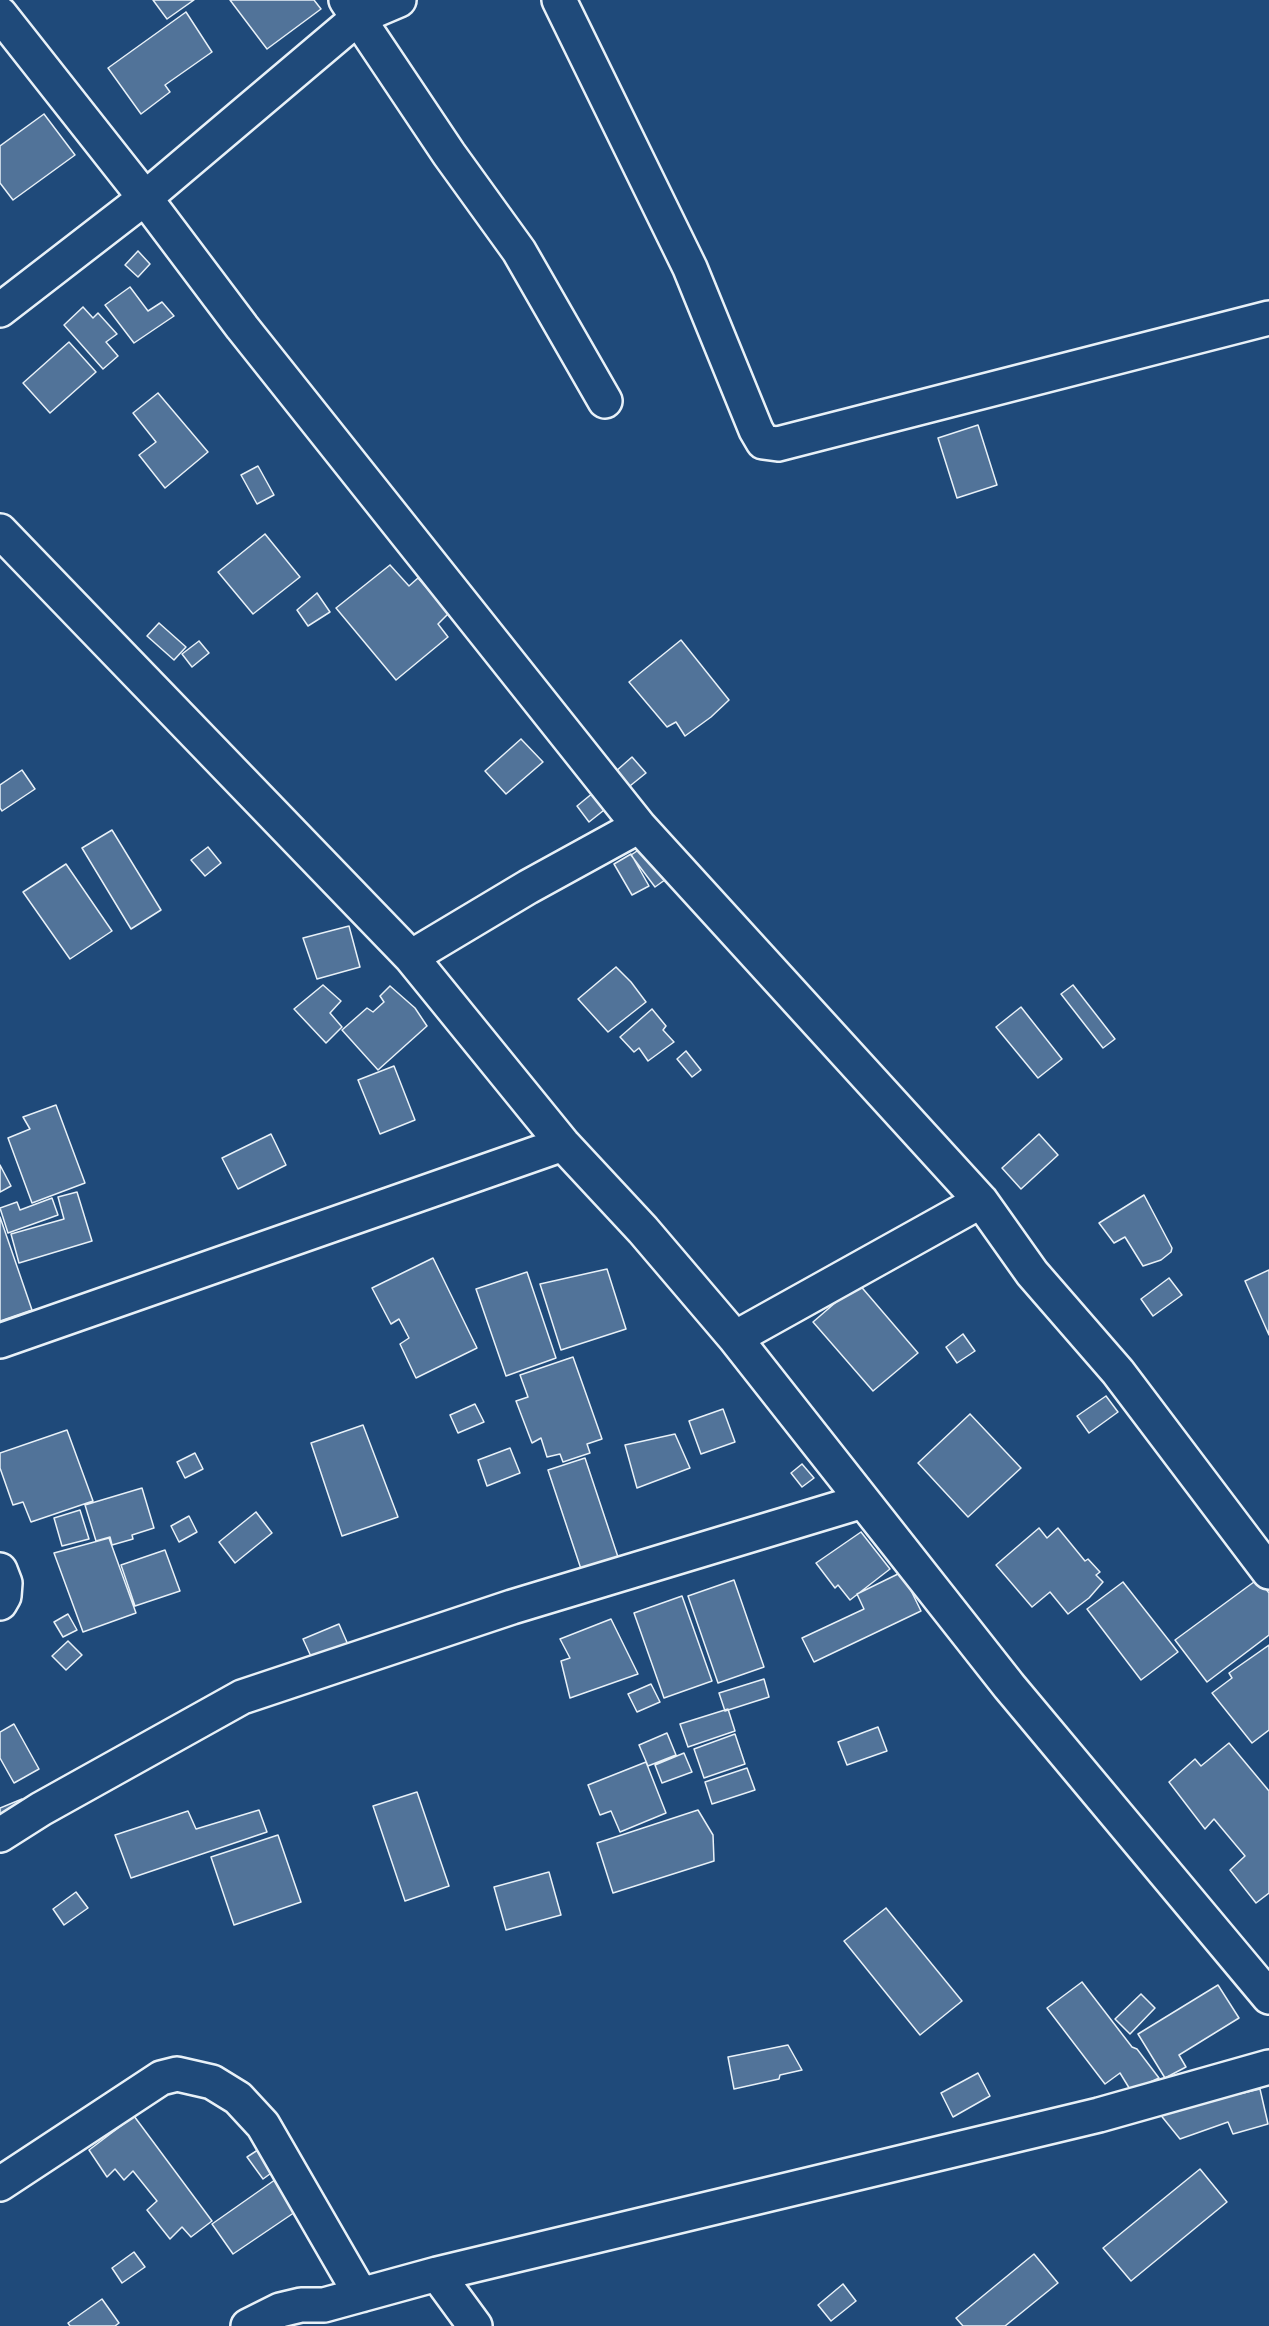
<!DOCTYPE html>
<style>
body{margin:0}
canvas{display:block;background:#1f4a7a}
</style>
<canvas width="1269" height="2326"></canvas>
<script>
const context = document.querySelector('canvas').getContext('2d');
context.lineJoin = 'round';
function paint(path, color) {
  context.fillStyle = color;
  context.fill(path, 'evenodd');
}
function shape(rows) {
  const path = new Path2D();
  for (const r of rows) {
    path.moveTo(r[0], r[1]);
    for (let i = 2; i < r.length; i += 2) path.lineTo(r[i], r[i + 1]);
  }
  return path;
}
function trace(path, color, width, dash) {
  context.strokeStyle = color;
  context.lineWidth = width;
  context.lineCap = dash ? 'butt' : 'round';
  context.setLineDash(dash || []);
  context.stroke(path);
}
const building = shape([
 [153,0,194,0,167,19,153,0],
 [230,0,314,0,321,9,267,49,230,0],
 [186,12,212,52,165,85,170,92,141,114,108,68,186,12],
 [44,114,75,155,13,200,0,183,0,146,44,114],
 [138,251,150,264,138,277,125,265,138,251],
 [130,287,148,311,162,302,174,316,134,343,105,305,130,287],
 [83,307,93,318,98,313,117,334,106,342,118,356,103,369,64,325,83,307],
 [69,342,96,372,50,413,23,383,69,342],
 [158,393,208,452,165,488,139,455,156,442,133,413,158,393],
 [978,425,997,485,957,498,938,438,978,425],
 [258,466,274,495,257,504,241,475,258,466],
 [265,534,300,577,253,614,218,572,265,534],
 [390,565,409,586,418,578,449,613,438,624,448,637,396,680,336,608,390,565],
 [317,593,330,612,308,626,297,610,317,593],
 [159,623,186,647,174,660,147,636,159,623],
 [681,640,729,700,711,717,685,736,676,722,667,727,629,682,681,640],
 [199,641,209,653,192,667,182,654,199,641],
 [521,739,543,762,506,794,485,771,521,739],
 [632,757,646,773,620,794,607,779,632,757],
 [22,770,35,789,2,811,0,808,0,785,22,770],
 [605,783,618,799,589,822,577,806,605,783],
 [112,830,161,910,131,929,82,848,112,830],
 [646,845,669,877,655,887,631,855,646,845],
 [208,847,221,863,205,876,191,860,208,847],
 [631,854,649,886,632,895,614,864,631,854],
 [66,864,112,931,70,959,23,892,66,864],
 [349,926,360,967,317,979,303,938,349,926],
 [616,967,631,982,646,1002,608,1032,578,999,616,967],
 [323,985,341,1001,330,1013,342,1027,326,1043,294,1009,323,985],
 [1073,985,1115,1039,1103,1048,1061,994,1073,985],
 [390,986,415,1008,427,1026,378,1070,342,1030,367,1008,373,1012,384,1002,380,996,390,986],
 [1021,1007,1062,1059,1038,1078,996,1027,1021,1007],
 [652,1009,666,1026,663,1030,674,1042,648,1061,639,1048,634,1052,620,1037,652,1009],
 [686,1051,701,1070,692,1077,677,1059,686,1051],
 [394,1066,415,1120,380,1134,358,1080,394,1066],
 [56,1105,85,1183,32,1203,8,1138,30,1129,23,1117,56,1105],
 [271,1134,286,1165,238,1189,222,1158,271,1134],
 [1039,1134,1058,1155,1021,1189,1002,1168,1039,1134],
 [0,1165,11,1186,0,1192,0,1165],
 [77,1192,92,1241,19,1263,11,1234,64,1219,58,1197,77,1192],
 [1144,1195,1172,1248,1171,1252,1161,1260,1143,1266,1125,1237,1114,1243,1099,1223,1144,1195],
 [52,1198,58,1215,8,1233,0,1208,17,1202,20,1210,52,1198],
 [0,1217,32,1310,0,1321,0,1217],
 [433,1258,477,1348,416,1378,400,1344,409,1338,399,1319,391,1324,372,1288,433,1258],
 [607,1269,626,1329,561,1350,540,1284,607,1269],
 [1269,1270,1269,1335,1245,1281,1269,1270],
 [527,1272,556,1358,506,1376,476,1289,527,1272],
 [1169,1278,1182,1295,1153,1316,1141,1299,1169,1278],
 [858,1283,918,1353,873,1391,813,1322,858,1283],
 [963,1334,975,1351,957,1363,946,1347,963,1334],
 [573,1357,602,1439,587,1444,590,1453,563,1462,560,1454,547,1457,541,1438,532,1443,516,1401,528,1397,520,1375,573,1357],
 [1106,1396,1118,1412,1089,1433,1077,1416,1106,1396],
 [475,1404,484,1422,458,1433,450,1415,475,1404],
 [723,1409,735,1442,701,1454,689,1421,723,1409],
 [970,1414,1021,1468,968,1517,918,1463,970,1414],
 [363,1425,398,1517,342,1536,311,1443,363,1425],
 [67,1430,93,1501,31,1522,23,1502,13,1505,0,1468,0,1453,67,1430],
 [675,1434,690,1468,637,1488,625,1445,675,1434],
 [510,1448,520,1473,487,1486,478,1460,510,1448],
 [195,1453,203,1469,185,1478,177,1462,195,1453],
 [585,1458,618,1557,581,1569,548,1470,585,1458],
 [802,1464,814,1478,802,1487,791,1473,802,1464],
 [142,1488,154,1528,132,1535,133,1539,112,1545,110,1537,96,1541,85,1505,142,1488],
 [80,1510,89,1539,62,1546,54,1518,80,1510],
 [256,1512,272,1533,235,1563,219,1542,256,1512],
 [189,1516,197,1532,179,1542,171,1526,189,1516],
 [1039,1528,1047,1538,1058,1528,1085,1561,1088,1559,1100,1572,1096,1575,1103,1582,1089,1598,1068,1614,1050,1592,1032,1607,996,1565,1039,1528],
 [861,1532,890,1569,850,1600,838,1585,835,1588,816,1563,861,1532],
 [109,1538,136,1613,83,1632,54,1553,109,1538],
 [165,1550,180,1591,135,1606,121,1565,165,1550],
 [902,1572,921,1611,814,1662,802,1638,864,1609,857,1594,902,1572],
 [1258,1579,1269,1593,1269,1635,1207,1682,1175,1640,1258,1579],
 [734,1580,764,1667,718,1683,688,1596,734,1580],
 [1123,1582,1178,1652,1141,1680,1087,1609,1123,1582],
 [682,1596,712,1681,664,1698,634,1613,682,1596],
 [68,1614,77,1630,63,1637,54,1622,68,1614],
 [611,1619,638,1674,570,1698,561,1661,570,1658,560,1639,611,1619],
 [339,1624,349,1647,314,1663,303,1639,339,1624],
 [68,1641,82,1655,66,1670,52,1656,68,1641],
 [1269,1645,1269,1730,1252,1743,1212,1693,1232,1678,1229,1673,1269,1645],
 [764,1679,769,1697,725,1711,719,1693,764,1679],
 [651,1684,660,1702,637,1712,628,1694,651,1684],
 [728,1709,735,1731,688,1747,680,1724,728,1709],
 [14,1724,39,1769,14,1783,0,1758,0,1732,14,1724],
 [878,1727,887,1751,847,1765,838,1742,878,1727],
 [667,1733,676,1755,648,1766,639,1745,667,1733],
 [735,1734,745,1764,704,1778,694,1749,735,1734],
 [1229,1743,1269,1791,1269,1893,1256,1903,1230,1870,1245,1856,1214,1819,1205,1829,1169,1782,1195,1759,1201,1766,1229,1743],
 [684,1753,692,1772,662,1783,655,1765,684,1753],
 [646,1762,666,1813,620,1832,611,1811,600,1815,588,1785,646,1762],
 [747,1768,755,1790,712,1804,705,1782,747,1768],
 [417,1792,449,1886,405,1901,373,1806,417,1792],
 [22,1799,30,1818,0,1831,0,1808,22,1799],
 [259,1810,267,1832,131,1878,115,1835,188,1811,196,1829,259,1810],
 [698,1810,713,1835,714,1861,613,1893,597,1843,698,1810],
 [278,1835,301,1902,234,1925,211,1857,278,1835],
 [549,1872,561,1915,506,1930,494,1887,549,1872],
 [76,1892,88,1908,64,1925,53,1909,76,1892],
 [886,1908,962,2001,920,2035,844,1941,886,1908],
 [1082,1982,1132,2047,1137,2049,1159,2078,1131,2091,1120,2073,1105,2084,1047,2008,1082,1982],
 [1218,1985,1239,2018,1179,2055,1186,2067,1165,2078,1138,2034,1218,1985],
 [1141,1994,1155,2008,1130,2034,1115,2019,1141,1994],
 [788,2045,802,2070,780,2075,779,2079,734,2089,728,2057,788,2045],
 [978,2073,990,2096,953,2117,941,2093,978,2073],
 [1260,2089,1268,2124,1233,2134,1228,2122,1180,2139,1159,2113,1260,2089],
 [134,2116,212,2221,191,2237,182,2227,170,2239,147,2210,157,2201,133,2171,124,2180,115,2169,107,2177,89,2150,134,2116],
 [267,2144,281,2166,263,2179,247,2157,267,2144],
 [1200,2169,1227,2202,1131,2281,1103,2248,1200,2169],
 [279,2177,301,2208,233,2254,212,2224,279,2177],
 [134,2252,145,2267,122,2283,112,2268,134,2252],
 [1034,2254,1058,2283,1005,2326,963,2326,956,2318,1034,2254],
 [843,2284,856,2301,831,2321,818,2305,843,2284],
 [102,2299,119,2323,115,2326,70,2326,68,2323,102,2299]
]);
paint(building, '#517399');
trace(building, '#e8f1f8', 1.5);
const street = shape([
 [346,0,449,154,519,251,605,401],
 [559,0,690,268,756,430,763,442,778,444,1269,318],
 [0,14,145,198,242,327,639,826,981,1201,1032,1273,1118,1372,1269,1572],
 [0,310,145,198,359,17,399,0],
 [0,531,411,957,563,1144,643,1230,735,1338,1009,1686,1269,1997],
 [411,957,528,887,639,826],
 [735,1338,981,1201],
 [0,1341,563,1144],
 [0,1570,5,1583,4,1596,0,1603],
 [0,1835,41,1809,242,1697,512,1607,863,1501],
 [0,2184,161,2078,177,2074,212,2082,238,2098,263,2125,361,2295],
 [437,2274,475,2326],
 [248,2326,280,2310,301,2305,324,2305,437,2274,1099,2115,1269,2067]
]);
trace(street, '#e8f1f8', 38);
trace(street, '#1f4a7a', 33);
</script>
